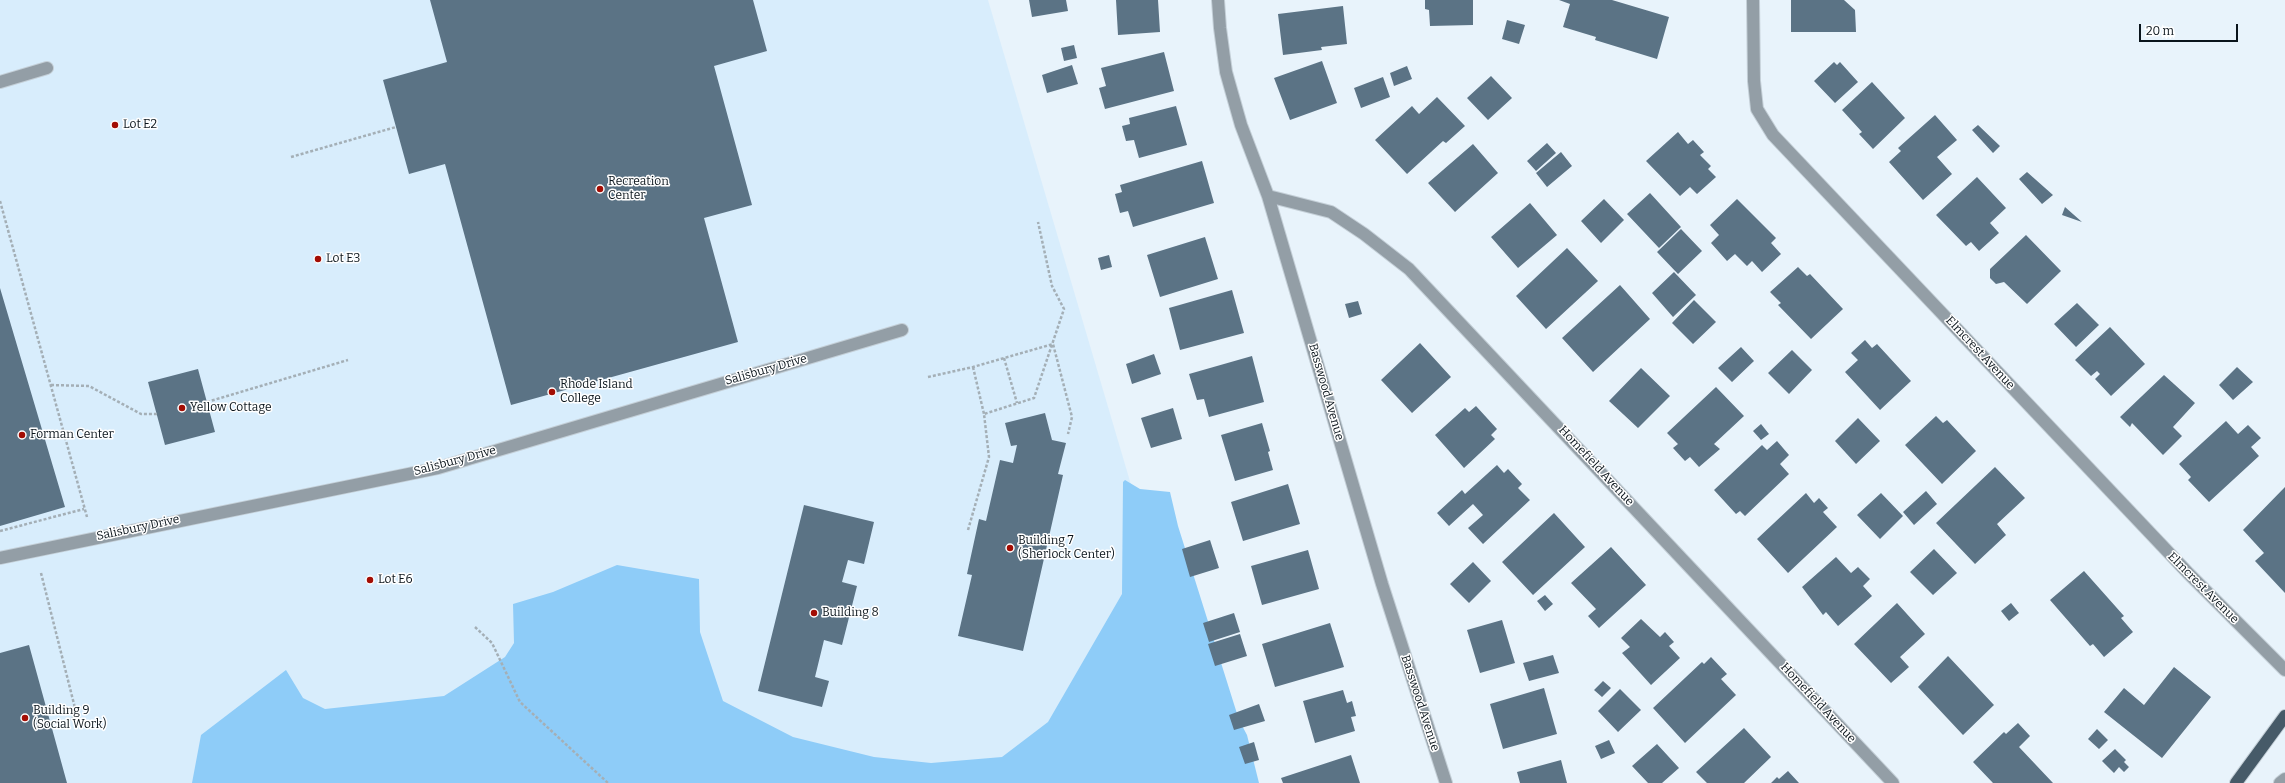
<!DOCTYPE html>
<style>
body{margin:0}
#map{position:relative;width:2285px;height:783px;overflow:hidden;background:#e8f3fb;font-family:Bitter,serif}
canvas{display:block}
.scale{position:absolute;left:2139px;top:24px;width:99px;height:18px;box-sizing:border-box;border:2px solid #0a141b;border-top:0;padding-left:5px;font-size:12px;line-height:14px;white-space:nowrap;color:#0a141b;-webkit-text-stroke:3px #fff;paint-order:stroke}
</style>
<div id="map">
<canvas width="2285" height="783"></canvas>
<div class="scale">20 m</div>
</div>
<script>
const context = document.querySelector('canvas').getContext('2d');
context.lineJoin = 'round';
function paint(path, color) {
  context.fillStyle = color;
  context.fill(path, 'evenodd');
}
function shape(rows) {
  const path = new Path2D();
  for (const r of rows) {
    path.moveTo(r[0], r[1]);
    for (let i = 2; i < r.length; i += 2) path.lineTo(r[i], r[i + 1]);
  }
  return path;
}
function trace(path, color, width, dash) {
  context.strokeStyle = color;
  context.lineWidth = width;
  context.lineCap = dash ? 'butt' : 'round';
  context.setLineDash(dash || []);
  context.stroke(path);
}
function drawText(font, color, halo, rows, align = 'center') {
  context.font = font + ' Bitter,serif';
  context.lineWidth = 3;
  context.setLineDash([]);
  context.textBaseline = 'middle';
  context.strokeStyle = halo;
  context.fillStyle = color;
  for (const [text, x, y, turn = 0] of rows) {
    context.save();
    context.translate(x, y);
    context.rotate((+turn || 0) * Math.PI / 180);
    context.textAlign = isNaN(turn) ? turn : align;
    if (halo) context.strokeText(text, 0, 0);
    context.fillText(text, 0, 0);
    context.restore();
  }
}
paint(shape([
 [0,0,988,0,1219,783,0,783]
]), '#d8edfc');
paint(shape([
 [1125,480,1140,489,1170,492,1178,526,1239,720,1247,735,1259,783,192,783,201,735,286,670,303,698,325,709,444,696,505,657,514,643,513,604,553,592,617,565,699,579,700,632,723,701,793,737,874,757,931,763,1002,757,1048,722,1122,594,1123,482]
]), '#8eccf8');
paint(shape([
 [430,0,753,0,767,51,714,66,752,205,704,218,738,342,511,405,445,164,409,174,383,80,447,62],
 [1029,0,1066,0,1068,11,1032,17],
 [1116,0,1158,0,1160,32,1118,35],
 [1425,0,1473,0,1473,25,1430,26,1429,10,1425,9],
 [1559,0,1612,0,1669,17,1657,59,1595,40,1596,37,1563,27,1570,4],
 [1791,0,1844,0,1855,10,1856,32,1791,32],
 [1343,6,1347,44,1321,47,1322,50,1283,55,1278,14],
 [1507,20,1525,25,1519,44,1502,39],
 [1074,45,1077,58,1064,61,1061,48],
 [1164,52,1174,91,1105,109,1099,88,1106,86,1101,68],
 [1322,61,1337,103,1290,120,1274,78],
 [1834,62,1837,65,1840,62,1858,82,1835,103,1814,81],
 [1072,65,1078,84,1047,93,1042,75],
 [1407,66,1412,79,1394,86,1390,73],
 [1491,76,1512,98,1488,120,1467,98],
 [1383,77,1390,97,1361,108,1354,88],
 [1872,82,1905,118,1873,149,1859,134,1862,132,1842,110],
 [1437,97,1465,126,1446,143,1443,141,1407,174,1375,140,1412,106,1419,114],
 [1176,106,1187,145,1139,158,1134,140,1126,141,1122,126,1130,124,1129,118],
 [1935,115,1957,140,1937,157,1952,174,1923,200,1889,162,1901,151,1898,148],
 [1978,125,2000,146,1993,153,1972,130],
 [1678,132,1688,144,1693,140,1704,152,1700,155,1711,166,1708,169,1716,177,1697,194,1690,187,1680,196,1646,161],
 [1547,143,1556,153,1536,171,1527,161],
 [1473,144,1498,173,1455,212,1428,183],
 [1561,152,1572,166,1547,187,1536,173],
 [1202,161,1214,203,1133,227,1128,211,1120,213,1115,194,1122,192,1120,185],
 [2027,172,2053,195,2042,204,2019,179],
 [1977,177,2006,208,1990,223,1999,233,1979,251,1971,242,1966,246,1936,215],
 [1650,193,1681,227,1659,248,1627,214],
 [1604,199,1624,220,1601,243,1581,221],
 [1737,199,1776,238,1771,243,1781,254,1762,272,1752,261,1747,266,1735,254,1727,261,1711,243,1719,235,1710,225],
 [1530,203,1557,235,1518,268,1491,237],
 [2065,207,2082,222,2062,215],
 [1681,229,1702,251,1678,274,1657,252],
 [2026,235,2061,271,2027,304,2004,282,1996,284,1990,278,1990,269],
 [1205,237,1218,279,1160,297,1147,255],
 [1567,248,1598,281,1546,329,1516,296],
 [1109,255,1112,267,1101,270,1098,258],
 [1798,267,1807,276,1810,274,1843,309,1811,339,1778,305,1781,303,1770,292],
 [1674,272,1696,295,1673,317,1652,293],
 [1620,285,1650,319,1593,372,1562,338],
 [0,288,65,507,0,526],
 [1232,290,1244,333,1180,350,1169,308],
 [1694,300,1716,322,1693,344,1672,323],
 [1358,301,1362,314,1349,318,1345,304],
 [2077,303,2099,325,2076,347,2054,324],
 [2110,327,2145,364,2111,396,2095,379,2100,374,2097,371,2091,376,2075,360],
 [1865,340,1872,348,1877,344,1911,381,1880,410,1845,372,1858,360,1851,353],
 [1420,343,1451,377,1412,413,1381,380],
 [1741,347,1754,361,1732,382,1718,368],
 [1792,350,1812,370,1789,394,1768,373],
 [1154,354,1161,374,1132,384,1126,364],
 [1252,356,1264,402,1209,417,1204,399,1197,400,1189,374],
 [2237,367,2253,382,2233,400,2219,385],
 [1641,368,1670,396,1638,428,1609,401],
 [198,369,215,432,165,445,148,382],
 [2164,375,2195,403,2173,427,2182,436,2163,455,2132,423,2130,427,2120,417],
 [1716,387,1744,416,1714,444,1720,449,1699,467,1690,457,1685,461,1673,448,1678,444,1667,433],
 [1476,406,1497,429,1491,435,1495,439,1464,468,1435,435,1465,408,1469,412],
 [1173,408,1182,439,1151,448,1141,418],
 [1045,413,1052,440,1066,443,1058,474,1063,475,1023,651,958,636,972,575,967,574,979,519,986,521,1000,460,1013,463,1017,445,1011,446,1005,423],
 [1936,416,1943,423,1947,420,1976,451,1942,484,1905,445],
 [1858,418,1880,441,1856,464,1835,441],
 [2226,421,2238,434,2248,425,2261,438,2251,447,2259,456,2209,502,2188,480,2191,477,2179,464],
 [1262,423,1270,451,1268,452,1273,470,1235,481,1221,435],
 [1761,424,1769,434,1761,440,1753,431],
 [1777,441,1789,455,1780,464,1789,474,1745,516,1740,511,1736,514,1714,490,1762,445,1767,450],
 [1497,465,1504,473,1508,469,1522,484,1518,488,1530,500,1483,544,1468,528,1483,515,1473,504,1449,526,1437,513,1462,490,1465,494],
 [1995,467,2025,498,1997,524,2006,535,1975,564,1936,523],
 [1288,484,1300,524,1243,541,1231,502],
 [2285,487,2285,593,2255,561,2264,553,2243,530],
 [1926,491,1937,504,1914,525,1903,512],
 [1806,493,1814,503,1819,498,1828,508,1823,512,1837,527,1788,573,1757,539],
 [1881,493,1903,516,1880,539,1857,515],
 [804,505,874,522,864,564,848,560,842,582,857,586,842,645,824,640,815,677,829,681,822,707,758,691],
 [1554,513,1585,547,1533,595,1502,562],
 [1210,540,1219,568,1190,577,1182,549],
 [1611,547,1646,585,1599,628,1588,616,1596,609,1571,583],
 [1934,549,1957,573,1933,595,1910,572],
 [1308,550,1319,589,1262,605,1251,566],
 [1836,557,1851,573,1858,567,1870,579,1863,586,1872,596,1838,626,1826,612,1823,615,1802,587],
 [1473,562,1491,581,1469,603,1450,584],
 [2084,571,2124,616,2121,618,2133,632,2104,657,2093,644,2090,646,2050,600],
 [1545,595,1553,604,1545,611,1537,601],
 [1897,603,1925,634,1900,657,1909,667,1891,683,1854,644],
 [2011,603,2019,613,2009,621,2001,611],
 [1234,613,1240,632,1209,642,1203,623],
 [1641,619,1660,637,1665,632,1674,642,1669,646,1680,658,1651,685,1622,653,1630,647,1621,638],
 [1502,620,1515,663,1480,673,1467,630],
 [1330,623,1344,667,1275,687,1262,644],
 [1240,634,1247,656,1215,666,1208,644],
 [29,645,67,783,0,783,0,653],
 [1553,655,1559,673,1529,681,1523,663],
 [1948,656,1994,705,1963,735,1918,687],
 [1711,657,1727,674,1721,679,1736,695,1685,743,1653,708,1702,662,1704,664],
 [2174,667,2211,697,2162,758,2104,712,2124,688,2144,705],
 [1603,681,1611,688,1602,697,1594,690],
 [1544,688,1557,734,1503,749,1490,704],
 [1620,689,1641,710,1618,732,1598,711],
 [1343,690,1347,703,1352,701,1356,716,1351,717,1355,731,1315,743,1303,701],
 [1259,704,1265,721,1234,730,1229,715],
 [2018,723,2030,736,2019,747,2053,783,1993,783,1973,762,2004,732,2006,734],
 [1744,728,1771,757,1744,783,1707,783,1696,772],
 [2097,729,2108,740,2099,749,2088,739],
 [1609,740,1615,753,1601,759,1595,746],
 [1254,742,1259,760,1245,764,1239,747],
 [1657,744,1679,768,1662,783,1648,783,1632,766],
 [2115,749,2126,760,2124,762,2129,767,2124,772,2119,767,2114,773,2102,761],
 [1351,755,1360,783,1283,783,1281,778],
 [1561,760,1567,783,1520,783,1517,772],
 [1788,771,1799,783,1771,783,1777,777,1779,779]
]), '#5b7385');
const minor = shape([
 [1218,0,1220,28,1226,72,1241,125,1268,196,1382,584,1446,783],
 [1753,0,1754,81,1757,109,1773,135,2188,573,2285,670],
 [0,82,47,68],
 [1268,196,1331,212,1364,234,1409,269,1893,783],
 [0,558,438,468,902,330],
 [2280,783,2285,779]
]);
const major = shape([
 [2236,783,2285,716]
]);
trace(minor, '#c4cfd7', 14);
trace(major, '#c4cfd7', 14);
trace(shape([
 [291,157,396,127],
 [0,201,87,517],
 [1004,358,1017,403],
 [973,367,984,414],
 [928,377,973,367,1053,344,1072,417,1068,434],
 [51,385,89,386,141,414,157,414],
 [207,402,348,360],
 [968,530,989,457,984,414,1034,398,1064,309,1052,286,1038,222],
 [0,531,84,509],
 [41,573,77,716,61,723],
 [475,627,492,643,520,702,608,783]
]), '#a4afb6', 2.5, [3, 2]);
trace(minor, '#939ea6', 12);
trace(major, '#465a68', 12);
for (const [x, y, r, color] of [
 [115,125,4,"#a30d04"],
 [600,189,4,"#a30d04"],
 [318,259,4,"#a30d04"],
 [552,392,4,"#a30d04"],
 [182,408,4,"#a30d04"],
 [22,435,4,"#a30d04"],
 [1010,548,4,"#a30d04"],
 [370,580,4,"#a30d04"],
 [814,613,4,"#a30d04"],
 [25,718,4,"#a30d04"]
]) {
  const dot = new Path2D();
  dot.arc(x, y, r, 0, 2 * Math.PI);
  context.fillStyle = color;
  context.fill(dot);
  trace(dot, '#fff', 1.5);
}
drawText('12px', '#0a141b', '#fff', [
 ["Lot E2",123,125],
 ["Recreation",608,182],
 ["Center",608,196],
 ["Lot E3",326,259],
 ["Rhode Island",560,385],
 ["College",560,399],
 ["Yellow Cottage",190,408],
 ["Forman Center",30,435],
 ["Building 7",1018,541],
 ["(Sherlock Center)",1018,555],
 ["Lot E6",378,580],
 ["Building 8",822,613],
 ["Building 9",33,711],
 ["(Social Work)",33,725]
], 'left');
drawText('12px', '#0a141b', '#fff', [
 ["Elmcrest Avenue",1980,353,47],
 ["Salisbury Drive",766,370,-16],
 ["Basswood Avenue",1326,392,74],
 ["Salisbury Drive",455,461,-15],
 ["Homefield Avenue",1596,466,47],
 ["Salisbury Drive",138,528,-12],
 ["Elmcrest Avenue",2203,588,45],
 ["Basswood Avenue",1420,703,72],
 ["Homefield Avenue",1818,703,47]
]);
</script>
